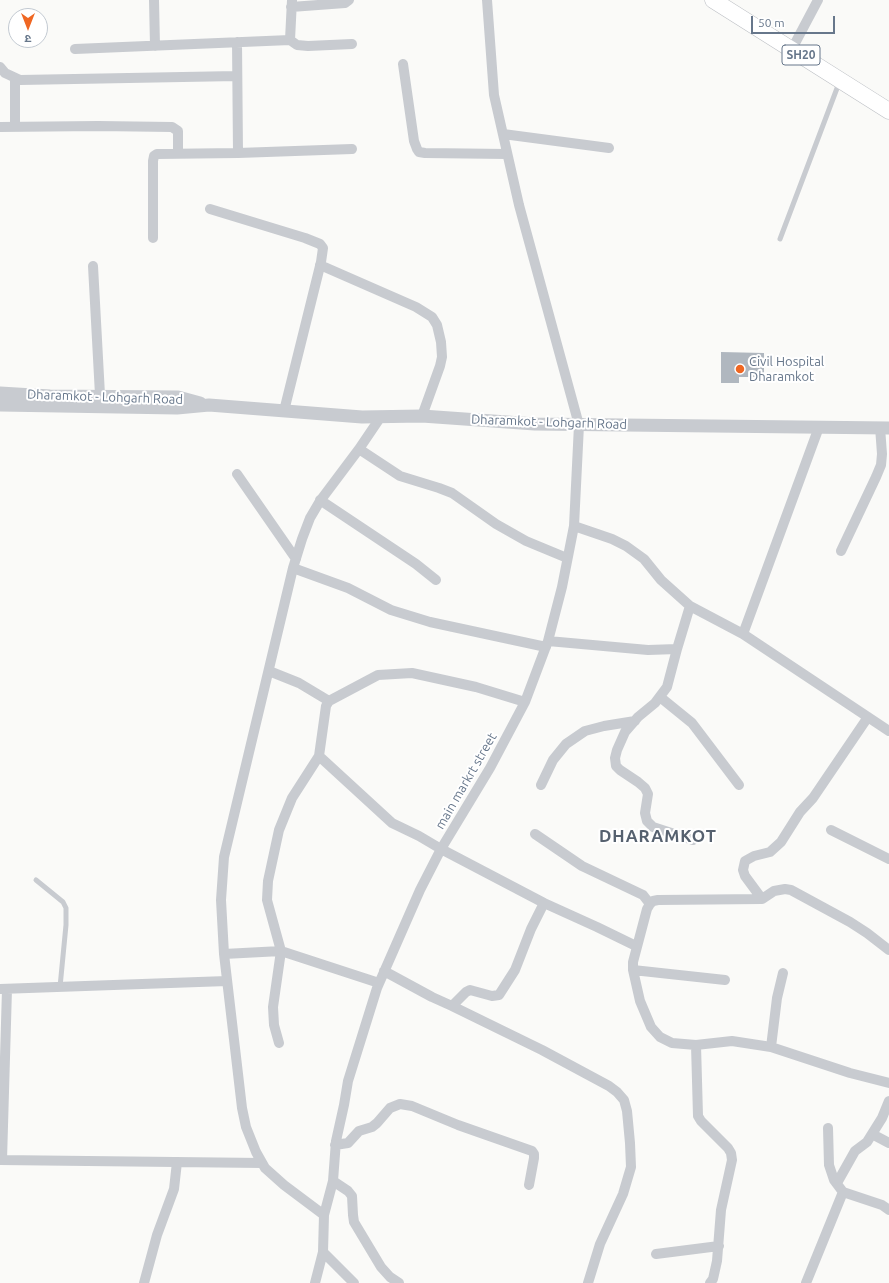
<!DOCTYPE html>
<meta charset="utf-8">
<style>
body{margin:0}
#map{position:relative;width:889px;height:1283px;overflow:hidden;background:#fafaf8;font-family:Ubuntu,"Noto Sans Devanagari",sans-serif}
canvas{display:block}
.north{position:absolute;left:8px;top:8px;width:40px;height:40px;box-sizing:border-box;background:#fff;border:1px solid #c2c9d1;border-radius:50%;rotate:180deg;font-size:11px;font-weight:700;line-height:16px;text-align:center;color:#67778b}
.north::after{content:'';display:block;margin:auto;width:14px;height:18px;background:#ef6723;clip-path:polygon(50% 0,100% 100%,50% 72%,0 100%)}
.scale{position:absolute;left:751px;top:16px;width:84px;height:18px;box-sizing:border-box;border:2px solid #67778b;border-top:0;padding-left:5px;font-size:12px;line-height:14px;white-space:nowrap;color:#67778b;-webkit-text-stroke:3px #fff;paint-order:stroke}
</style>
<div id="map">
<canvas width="889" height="1283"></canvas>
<div class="north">उ</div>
<div class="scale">50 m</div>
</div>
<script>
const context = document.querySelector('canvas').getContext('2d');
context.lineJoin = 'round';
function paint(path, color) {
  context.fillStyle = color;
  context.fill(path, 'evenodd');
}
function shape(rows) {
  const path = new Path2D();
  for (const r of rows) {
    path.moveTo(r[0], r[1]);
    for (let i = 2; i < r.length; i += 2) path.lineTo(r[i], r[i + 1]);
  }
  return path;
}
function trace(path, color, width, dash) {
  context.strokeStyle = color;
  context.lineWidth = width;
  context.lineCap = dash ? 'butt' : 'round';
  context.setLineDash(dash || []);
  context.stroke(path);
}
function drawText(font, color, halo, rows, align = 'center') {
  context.font = font + ' Ubuntu,sans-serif';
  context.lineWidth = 4;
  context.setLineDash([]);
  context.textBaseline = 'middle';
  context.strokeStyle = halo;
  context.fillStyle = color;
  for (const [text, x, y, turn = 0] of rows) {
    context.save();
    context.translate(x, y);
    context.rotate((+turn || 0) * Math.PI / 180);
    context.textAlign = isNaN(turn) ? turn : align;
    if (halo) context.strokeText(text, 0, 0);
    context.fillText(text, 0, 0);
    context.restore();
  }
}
paint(shape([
 [721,352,764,353,764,377,739,377,739,383,721,383]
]), '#b0b7bf');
const primary = shape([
 [713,0,889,111]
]);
trace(primary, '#bbbec3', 17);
trace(shape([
 [780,239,839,83],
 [36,880,63,902,66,908,66,925,60,987]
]), '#c8cbd0', 5);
trace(shape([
 [154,0,155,46],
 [291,7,345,3,349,0],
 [290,40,297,45,308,46,352,44],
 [237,42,238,153],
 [75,49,290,40,292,0],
 [792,49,818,0],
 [403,64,414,141,417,149,419,152,425,153,507,154],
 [0,67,5,73,20,80,237,76],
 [15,126,15,78],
 [0,127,98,126,172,127,178,131,178,153],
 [503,134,609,148],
 [210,209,305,238,320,244,323,248,321,262,284,411],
 [153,238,153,161,154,156,157,154,238,153,352,149],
 [320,265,416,307,432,317,437,325,441,342,442,357,440,366,422,416],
 [93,266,100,395],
 [359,449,400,476,439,488,452,493,496,524,526,541,567,558],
 [237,474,296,559],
 [320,500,416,564,436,580],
 [574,526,612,539,626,546,644,559,661,580,690,606,743,634,889,731],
 [841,551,876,477,881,465,882,454,880,427],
 [293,568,348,588,391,610,430,622,546,647],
 [743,634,819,427],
 [548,641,648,650,677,649,690,606],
 [677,649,667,687,655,703,638,717,625,732,617,750,615,758,616,766,620,770,638,782,645,788,648,794,645,813,647,821,653,827,693,840],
 [269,671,299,683,329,701,326,706,319,756,292,798,279,830,268,881,267,900,281,951,273,1007,274,1025,279,1043],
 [660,697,692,723,739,785],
 [329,701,378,675,412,673,476,687,525,702],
 [319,756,392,823,419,836,441,849,544,903,597,927,636,946],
 [541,785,553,760,566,744,585,731,604,726,635,721],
 [831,830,889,859],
 [535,834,582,866,643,895,650,904],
 [762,899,745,876,743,870,745,861,754,856,770,852,781,842,800,812,813,798,868,717],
 [889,950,867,933,850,922,791,890,785,889,774,891,762,899,658,900,653,901,650,904,647,909,633,962,633,970,640,1001,651,1027,660,1037,672,1043,696,1045,732,1041,771,1047,850,1073,889,1083],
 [224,954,281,951,379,983],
 [633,970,725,980],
 [384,971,432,997,452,1006,466,992,470,990,492,996,499,995,515,970,531,929,544,903],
 [0,989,227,981],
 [452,1006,542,1050,609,1086,617,1092,624,1100,627,1111,630,1143,631,1167,623,1194,600,1244,588,1283],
 [696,1045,698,1116,701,1121,728,1148,731,1153,732,1160,721,1210,717,1261,713,1279,710,1283],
 [771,1047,777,998,783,973],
 [828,1128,829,1165,834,1180,843,1192,882,1205,889,1210],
 [872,1134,889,1143],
 [335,1145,348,1143,359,1131,372,1127,377,1123,390,1108,400,1104,412,1106,458,1125,532,1151,534,1154,534,1158,529,1185],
 [0,1160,262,1163],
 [2,1160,7,989],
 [333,1181,348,1191,352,1196,353,1215,354,1222,381,1267,390,1277,399,1283],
 [837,1183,855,1151,867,1142,882,1118,889,1101],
 [324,1215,333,1181,336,1141,344,1105,348,1081,377,988,420,890,441,849,490,768,525,702,548,641,562,587,574,526,579,425,519,205,494,95,487,0],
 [323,1252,354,1283],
 [656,1254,719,1246],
 [144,1283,157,1235,174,1189,177,1162],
 [315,1283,323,1252,324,1215,284,1185,265,1168,256,1152,246,1127,242,1108,224,954,221,900,224,857,293,568,302,539,310,518,320,501,359,449,380,418],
 [806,1283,843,1192]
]), '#c8cbd0', 10);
trace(shape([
 [0,393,50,396,178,397,200,403],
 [0,405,177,408,209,405,362,417,422,416,535,424,889,428]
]), '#c8cbd0', 13);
trace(primary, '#fff', 16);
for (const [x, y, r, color] of [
 [740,369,5,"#ef6723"]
]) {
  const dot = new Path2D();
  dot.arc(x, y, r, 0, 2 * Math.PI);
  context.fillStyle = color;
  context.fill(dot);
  trace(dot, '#fff', 1.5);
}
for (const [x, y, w] of [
 [801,55,38]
]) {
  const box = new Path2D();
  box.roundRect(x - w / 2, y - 10, w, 20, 3);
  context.fillStyle = '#fff';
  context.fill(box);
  trace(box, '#67778b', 1);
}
drawText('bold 12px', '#67778b', null, [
 ["SH20",801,55]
]);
drawText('13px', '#67778b', '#fff', [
 ["Civil Hospital",749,362],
 ["Dharamkot",749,377]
], 'left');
drawText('13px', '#67778b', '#fff', [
 ["Dharamkot - Lohgarh Road",105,397,2],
 ["Dharamkot - Lohgarh Road",549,422,2],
 ["main markrt street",466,781,-60]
]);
context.letterSpacing = '1px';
drawText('bold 17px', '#56616f', '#fff', [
 ["DHARAMKOT",658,836]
]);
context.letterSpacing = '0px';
</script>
